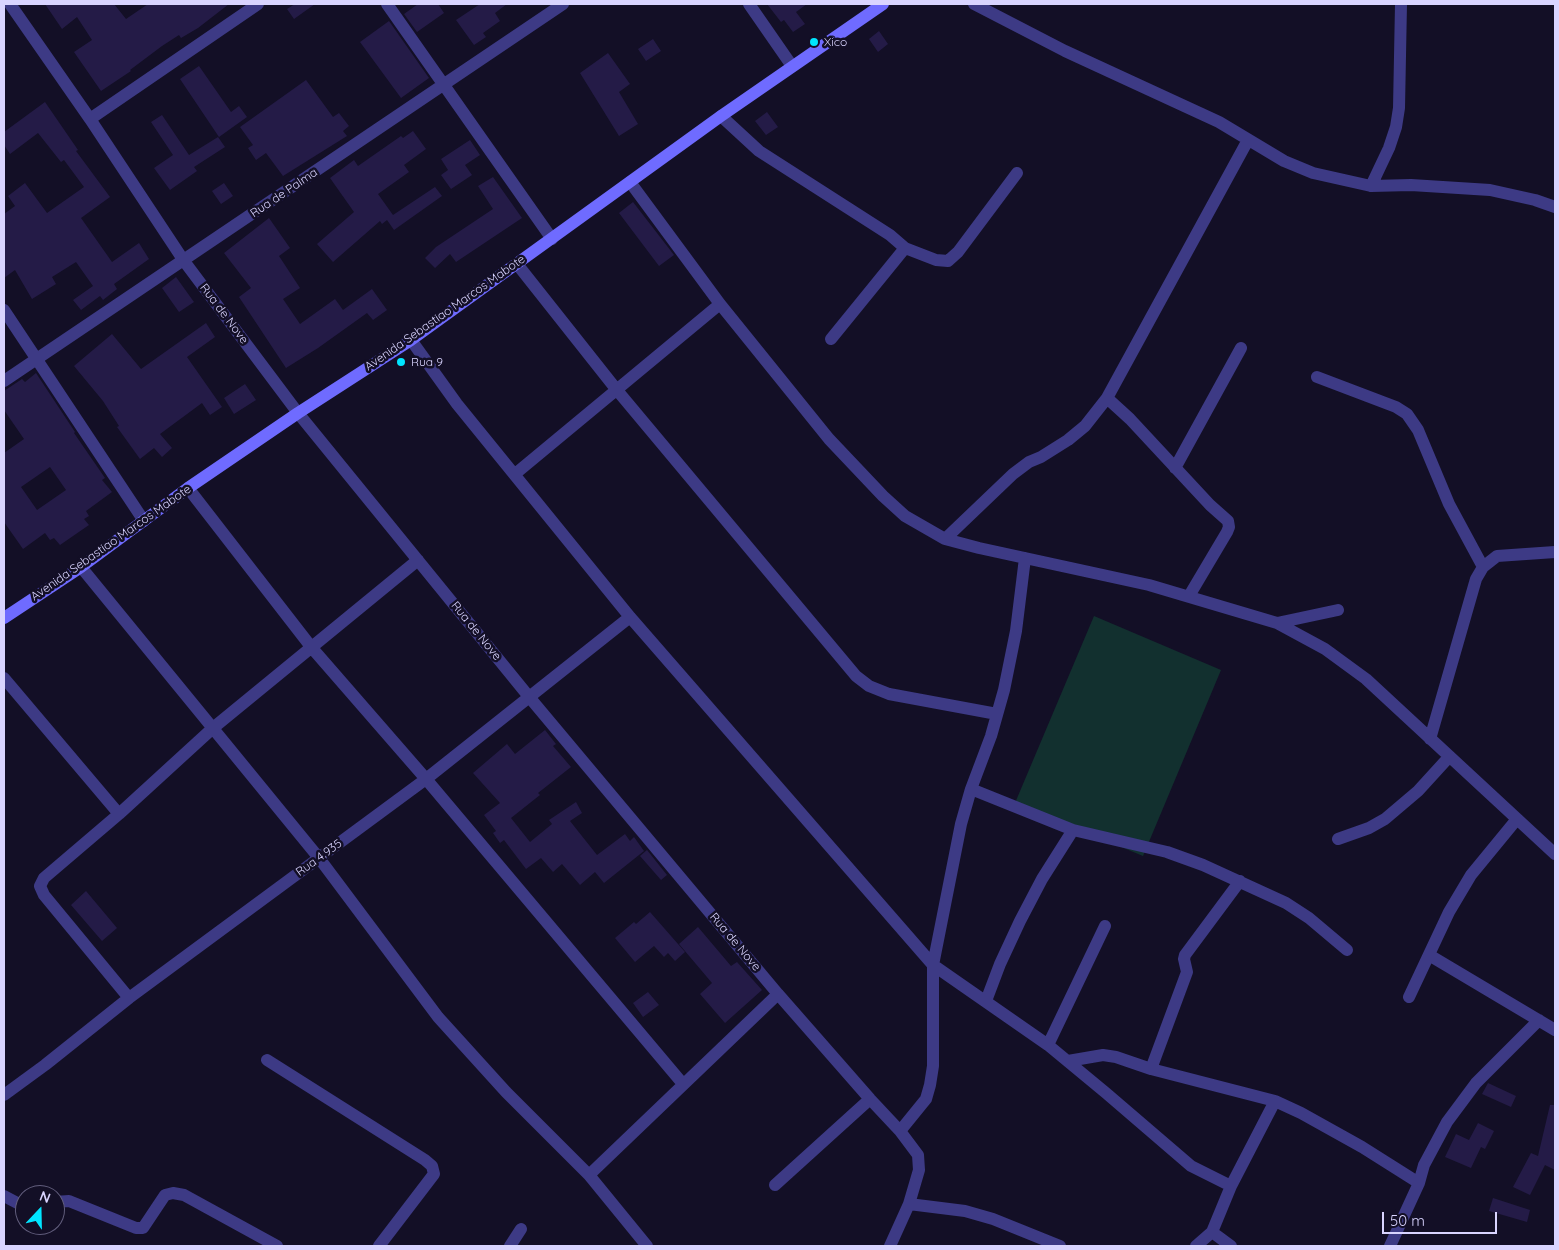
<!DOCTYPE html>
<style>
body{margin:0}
#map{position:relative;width:1559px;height:1250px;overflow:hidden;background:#130f26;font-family:Quicksand,sans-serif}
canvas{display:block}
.frame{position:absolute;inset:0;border:5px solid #d9d4ff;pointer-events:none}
.north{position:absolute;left:15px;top:1185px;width:50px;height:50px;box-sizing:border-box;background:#130f26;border:1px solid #625e7d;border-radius:50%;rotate:21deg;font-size:14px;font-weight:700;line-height:20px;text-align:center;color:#d9d4ff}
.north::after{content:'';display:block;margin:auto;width:18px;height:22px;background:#00e5ff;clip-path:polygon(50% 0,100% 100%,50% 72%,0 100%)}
.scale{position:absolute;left:1382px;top:1212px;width:115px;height:22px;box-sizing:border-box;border:2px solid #d9d4ff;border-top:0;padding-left:6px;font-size:15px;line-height:18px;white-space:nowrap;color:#d9d4ff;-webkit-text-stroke:4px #130f26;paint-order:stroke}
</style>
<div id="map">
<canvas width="1559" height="1250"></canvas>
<div class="frame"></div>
<div class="north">N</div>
<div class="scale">50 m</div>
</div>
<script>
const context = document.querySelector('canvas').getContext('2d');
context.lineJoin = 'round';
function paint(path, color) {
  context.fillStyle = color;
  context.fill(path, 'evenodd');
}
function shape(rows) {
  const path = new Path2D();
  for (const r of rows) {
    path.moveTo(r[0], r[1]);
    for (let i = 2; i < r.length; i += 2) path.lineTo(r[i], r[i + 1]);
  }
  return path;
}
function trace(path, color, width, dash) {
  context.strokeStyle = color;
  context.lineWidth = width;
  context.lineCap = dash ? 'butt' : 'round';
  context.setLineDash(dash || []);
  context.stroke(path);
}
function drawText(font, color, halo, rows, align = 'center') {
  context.font = font + ' Quicksand,sans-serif';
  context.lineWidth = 5;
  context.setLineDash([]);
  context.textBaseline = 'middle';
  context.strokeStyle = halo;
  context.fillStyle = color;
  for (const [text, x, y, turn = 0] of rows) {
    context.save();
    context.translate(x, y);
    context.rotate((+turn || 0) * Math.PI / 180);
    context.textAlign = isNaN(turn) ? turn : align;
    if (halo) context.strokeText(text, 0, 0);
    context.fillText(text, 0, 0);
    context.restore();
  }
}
paint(shape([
 [1094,616,1221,670,1143,856,1015,803]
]), '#12302f');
paint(shape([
 [45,4,114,4,126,19,148,4,229,4,198,28,181,38,179,35,162,46,130,70,131,71,101,91,74,52,92,40,77,17,62,29],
 [295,4,315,4,294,19,287,9],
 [418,4,438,4,444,13,417,32,404,14],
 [480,4,507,4,495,13,500,21,483,33,486,37,474,45,456,20],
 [767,4,807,4,796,12,805,24,793,32,784,20,781,22],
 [389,21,429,78,401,98,360,42],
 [879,31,888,44,878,52,869,39],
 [653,39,661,51,646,61,638,49],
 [608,53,630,84,619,92,638,124,619,136,580,73],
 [199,66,231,112,239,106,247,117,219,137,180,79],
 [306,80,333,117,339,113,349,126,343,131,347,136,283,176,266,153,256,160,248,148,253,145,240,127],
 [45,102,78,150,76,151,110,197,81,218,112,262,139,243,149,259,114,284,117,289,103,300,100,296,81,310,73,300,93,286,76,262,52,277,56,284,32,299,15,270,4,278,4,214,15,206,8,196,25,183,47,213,84,187,64,160,61,162,38,133,10,154,4,145,4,132],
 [767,112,778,127,766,135,755,121],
 [162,115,189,155,218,137,225,147,194,167,197,171,170,190,154,168,173,155,151,122],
 [413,131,426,149,404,165,409,172,378,194,393,215,435,187,442,196,394,230,387,220,382,224,380,221,333,262,317,244,354,212,330,178,354,160,358,166,401,136,403,138],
 [470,140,480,155,465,165,472,175,451,189,441,175,448,170,441,159],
 [493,177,522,218,456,262,450,254,435,268,425,258,436,247,493,209,478,186],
 [224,183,233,196,221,204,212,191],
 [633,202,674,255,659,266,619,213],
 [269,218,290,248,279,256,300,288,283,299,300,324,335,299,343,310,372,289,387,310,373,320,367,313,318,348,286,368,239,297,251,288,224,253],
 [176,277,194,302,179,312,162,288],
 [206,323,215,337,187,357,222,407,210,415,202,403,160,434,172,448,162,457,154,448,140,459,117,427,119,426,103,401,74,366,112,334,141,369],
 [36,373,75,432,74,433,105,478,102,480,112,492,86,511,89,516,84,519,89,525,60,545,54,538,50,540,45,533,23,549,4,522,4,453,24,439,4,410,4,391,22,379,25,382],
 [50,467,66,490,37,510,21,487],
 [245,384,256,400,234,414,224,398],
 [545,730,556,744,553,746,571,767,538,793,540,795,511,818,530,842,552,824,549,820,576,802,582,813,570,821,597,855,625,834,630,841,634,837,644,851,604,883,595,872,580,885,562,864,553,872,541,858,526,869,504,840,500,843,493,833,496,831,484,815,500,803,473,773,507,744,515,754],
 [647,850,667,875,661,880,640,856],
 [86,891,117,928,102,941,71,905],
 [650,912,685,952,675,961,668,953,664,957,654,946,635,962,615,938,634,922,636,924],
 [698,927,731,966,737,962,762,990,725,1023,700,994,712,983,679,944],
 [648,992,659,1005,643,1017,633,1003],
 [1488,1083,1516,1096,1511,1107,1482,1094],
 [1550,1105,1555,1105,1555,1170,1545,1165,1530,1195,1513,1187,1531,1153,1538,1156],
 [1478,1123,1494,1131,1485,1149,1481,1147,1471,1168,1445,1157,1456,1134,1469,1140],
 [1493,1198,1530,1210,1527,1222,1489,1211]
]), '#241b47');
trace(shape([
 [10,4,90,119,184,261,298,413,530,698,778,994,870,1099,900,1131,918,1155,919,1170,909,1204,890,1246],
 [387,4,552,239],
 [749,4,792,66],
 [974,4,1065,51,1219,122,1284,161,1313,173,1371,186,1411,185,1490,190,1535,200,1555,207],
 [721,116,759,151,890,235,905,248,831,339],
 [90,119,258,4],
 [630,182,720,304,829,439,883,496,905,516,945,539,979,548,1149,585,1277,623,1325,649,1366,679,1555,854],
 [1371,186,1389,148,1396,127,1399,108,1401,4],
 [905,248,936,260,948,261,958,252,1017,173],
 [517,264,616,389,856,676,869,686,889,694,997,714],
 [4,310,144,521],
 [411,340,457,404,630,617,933,965,1048,1045,1106,1093,1191,1166,1231,1186],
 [1317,377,1396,407,1407,414,1418,430,1449,504,1483,567],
 [4,381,563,4],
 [1107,398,1130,419,1210,505,1228,521,1229,527,1227,532,1189,596],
 [1175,468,1241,348],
 [515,474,720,304],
 [188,488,312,648,426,779,683,1084],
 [945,539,1013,474,1029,462,1041,457,1068,440,1085,426,1107,398,1248,140],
 [81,567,319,858,438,1017,506,1092,589,1175,647,1246],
 [1277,623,1338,610],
 [4,678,119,814],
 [1430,739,1476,579,1483,567,1497,556,1555,552],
 [971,789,1073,830,1167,852,1203,865,1286,903,1309,918,1347,950],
 [1338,839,1369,828,1385,819,1418,791,1449,757],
 [1429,955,1555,1030],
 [1409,997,1449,912,1471,875,1517,819],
 [129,998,44,895,40,886,44,878,119,814,213,728,418,560],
 [986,1001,1000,964,1020,921,1042,879,1073,830],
 [1048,1045,1105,926],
 [267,1060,425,1160,432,1166,434,1174,379,1246],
 [1068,1061,1103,1055,1116,1057,1151,1069,1275,1101,1301,1113,1362,1147,1419,1183],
 [1151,1069,1187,972,1184,959,1185,955,1240,881],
 [4,1095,45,1065,129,998,426,779,630,617],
 [900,1131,926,1099,930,1085,933,1066,933,965,961,824,971,789,991,736,1004,690,1016,631,1025,558],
 [589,1175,778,994],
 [775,1185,870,1099],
 [4,1196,25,1207],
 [55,1202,69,1201,136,1228,143,1228,165,1195,173,1193,184,1195,277,1246],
 [909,1204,965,1211,993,1219,1060,1246],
 [1212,1232,1231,1246],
 [510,1246,521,1229],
 [1196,1246,1212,1232,1231,1186,1275,1101],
 [1390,1246,1419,1183,1424,1165,1447,1122,1476,1083,1539,1020]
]), '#3d3a85', 12);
trace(shape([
 [4,618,81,567,188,488,298,413,411,340,721,116,883,4]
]), '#6f6bff', 12);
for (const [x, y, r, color] of [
 [814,42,5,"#00e5ff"],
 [401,362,5,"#00e5ff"]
]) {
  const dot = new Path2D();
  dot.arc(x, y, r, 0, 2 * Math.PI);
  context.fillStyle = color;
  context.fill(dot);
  trace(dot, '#130f26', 2);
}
drawText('12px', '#d9d4ff', '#130f26', [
 ["Xico",824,42],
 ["Rua 9",411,362]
], 'left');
drawText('12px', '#d9d4ff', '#130f26', [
 ["Rua de Palma",284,193,-34],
 ["Avenida Sebastiao Marcos Mabote",445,313,-35],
 ["Rua de Nove",224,314,53],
 ["Avenida Sebastiao Marcos Mabote",111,543,-35],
 ["Rua de Nove",476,631,51],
 ["Rua 4.935",319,858,-36],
 ["Rua de Nove",735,942,50]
]);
</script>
